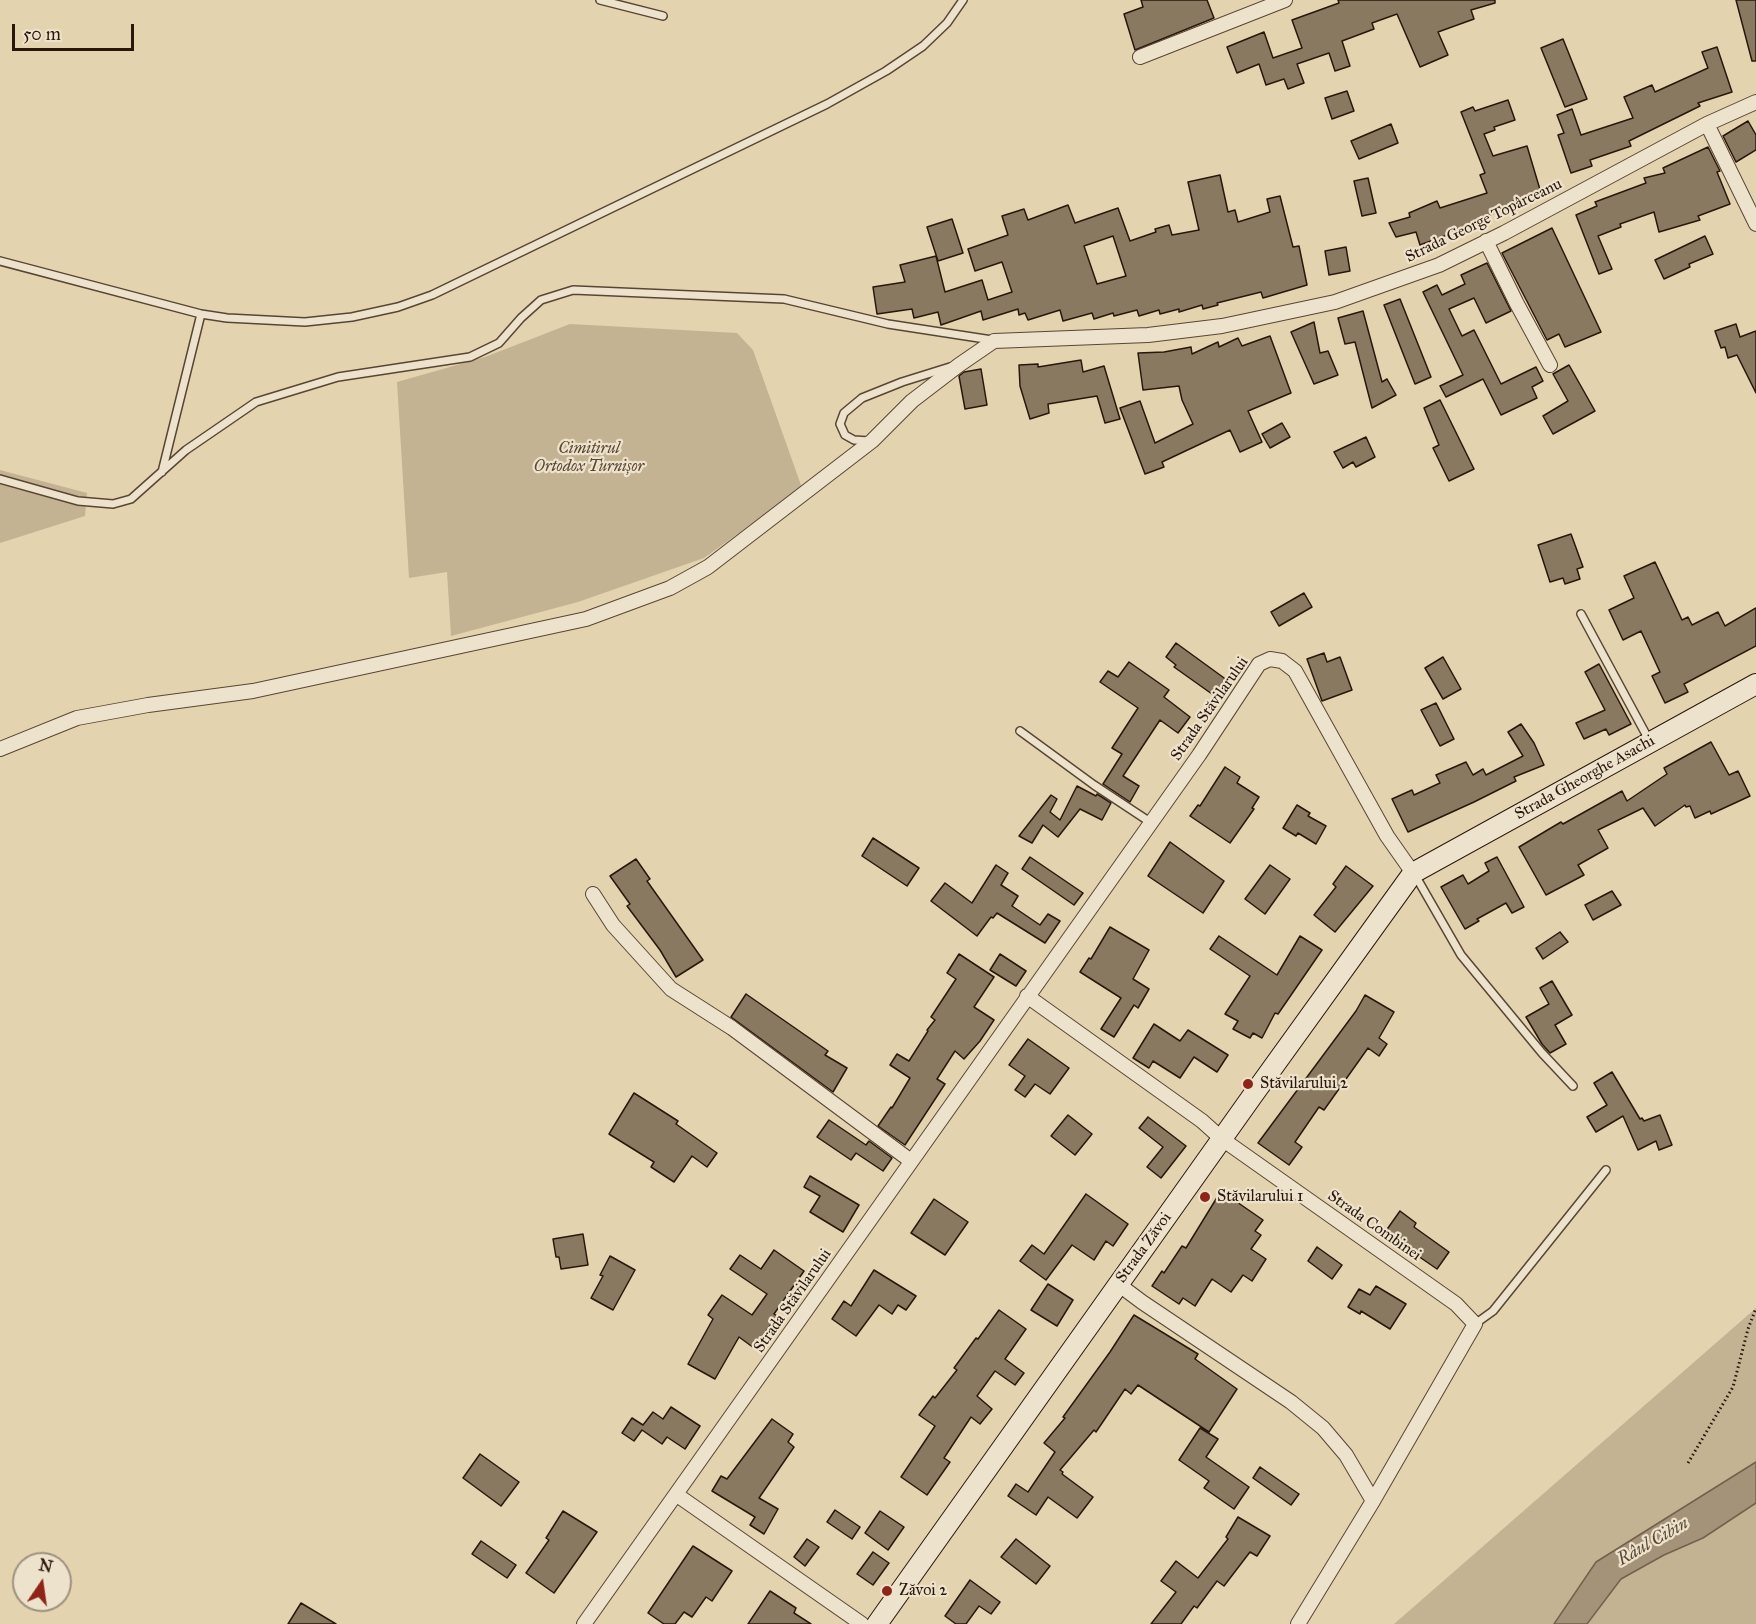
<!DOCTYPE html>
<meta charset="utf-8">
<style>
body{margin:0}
#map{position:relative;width:1756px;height:1624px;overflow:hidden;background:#e3d3af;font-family:"IM FELL Great Primer",serif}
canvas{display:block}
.north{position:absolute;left:12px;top:1552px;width:60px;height:60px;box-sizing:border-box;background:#ede2cb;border:2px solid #9f917f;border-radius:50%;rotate:13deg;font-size:16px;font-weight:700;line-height:24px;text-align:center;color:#2a170c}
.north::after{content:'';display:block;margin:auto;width:21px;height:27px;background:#8f2418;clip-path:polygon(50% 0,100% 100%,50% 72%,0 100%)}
.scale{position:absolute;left:12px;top:24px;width:122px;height:27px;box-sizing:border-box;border:3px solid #2a170c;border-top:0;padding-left:8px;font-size:18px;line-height:21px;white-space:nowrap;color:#2a170c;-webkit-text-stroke:4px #ede2cb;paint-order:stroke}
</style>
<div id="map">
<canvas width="1756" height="1624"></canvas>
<div class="north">N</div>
<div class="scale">50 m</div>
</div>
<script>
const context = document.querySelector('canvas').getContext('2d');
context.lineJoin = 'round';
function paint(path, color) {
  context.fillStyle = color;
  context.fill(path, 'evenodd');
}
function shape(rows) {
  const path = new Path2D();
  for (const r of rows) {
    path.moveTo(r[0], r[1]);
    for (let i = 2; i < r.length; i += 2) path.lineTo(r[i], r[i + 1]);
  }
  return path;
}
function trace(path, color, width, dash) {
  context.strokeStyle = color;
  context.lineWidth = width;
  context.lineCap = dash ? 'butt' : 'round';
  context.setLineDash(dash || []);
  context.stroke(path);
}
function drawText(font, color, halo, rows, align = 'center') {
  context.font = font + ' "IM FELL Great Primer",serif';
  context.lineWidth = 4.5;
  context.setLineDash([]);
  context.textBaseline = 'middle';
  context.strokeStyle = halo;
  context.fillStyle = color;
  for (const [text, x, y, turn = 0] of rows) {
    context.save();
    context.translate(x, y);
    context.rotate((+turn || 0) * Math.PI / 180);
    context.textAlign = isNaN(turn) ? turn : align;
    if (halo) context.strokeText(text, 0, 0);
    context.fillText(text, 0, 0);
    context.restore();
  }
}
paint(shape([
 [570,324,737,333,753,350,802,488,704,558,578,602,451,636,447,572,409,578,397,382,485,357],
 [0,470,87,493,85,516,0,543],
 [1756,1308,1756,1624,1394,1624]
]), '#c4b393');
const water = shape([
 [1756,1462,1756,1503,1703,1538,1664,1555,1621,1579,1587,1624,1554,1624,1596,1562,1756,1462]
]);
paint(water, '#a49378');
trace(water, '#73614d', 1.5);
const building = shape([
 [1141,0,1207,0,1214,18,1135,50,1124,14,1143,7,1141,0],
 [1338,0,1495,0,1495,3,1471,10,1474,19,1438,32,1448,55,1420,67,1397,14,1372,23,1374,29,1342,41,1350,66,1335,71,1329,53,1297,64,1304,83,1288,89,1284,79,1266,85,1259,64,1237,73,1227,47,1264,32,1273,58,1302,48,1292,20,1339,3,1338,0],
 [1736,0,1756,0,1756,61,1752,61,1736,0],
 [1563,39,1587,99,1565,107,1541,48,1563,39],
 [1717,47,1732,92,1698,103,1700,106,1629,141,1631,146,1590,160,1592,166,1571,173,1558,135,1564,133,1557,115,1572,109,1581,135,1633,118,1624,97,1652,85,1655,92,1708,68,1702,52,1717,47],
 [1347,91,1354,111,1332,119,1325,98,1347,91],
 [1508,100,1515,120,1494,127,1495,130,1484,134,1493,156,1527,146,1541,193,1511,202,1513,206,1479,219,1480,222,1449,232,1450,234,1420,245,1416,232,1396,237,1389,223,1410,217,1409,213,1437,201,1440,208,1487,193,1480,175,1485,173,1461,112,1473,107,1475,111,1508,100],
 [1748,121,1756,135,1756,150,1736,162,1723,136,1748,121],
 [1391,124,1398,143,1359,159,1351,141,1391,124],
 [1708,147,1720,171,1717,172,1730,204,1698,216,1700,220,1659,232,1654,212,1620,224,1621,227,1598,236,1612,269,1599,274,1576,215,1597,206,1595,202,1646,183,1644,178,1665,173,1663,168,1708,147],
 [1220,175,1228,212,1235,210,1238,222,1270,212,1267,199,1280,196,1293,247,1299,246,1307,285,1263,298,1261,292,1217,303,1218,305,1203,309,1202,305,1179,312,1179,309,1160,314,1159,310,1139,316,1137,310,1114,316,1113,313,1094,319,1092,313,1063,321,1060,310,1028,320,1025,313,1019,315,1018,309,983,320,981,311,941,325,938,312,914,318,912,309,877,314,873,287,905,282,900,265,936,256,945,292,982,280,988,300,1012,292,1002,262,975,271,968,249,1008,235,1002,216,1024,209,1028,220,1068,205,1075,223,1118,208,1130,241,1156,232,1155,229,1169,225,1172,235,1199,230,1188,182,1220,175],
 [1113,236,1126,276,1097,284,1084,246,1113,236],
 [1368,178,1376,213,1362,216,1354,181,1368,178],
 [952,219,963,253,938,261,927,227,952,219],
 [1552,228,1601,332,1565,347,1559,334,1547,340,1502,253,1552,228],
 [1705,236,1713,254,1689,264,1690,267,1664,279,1655,260,1705,236],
 [1346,247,1350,271,1329,275,1325,251,1346,247],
 [1487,263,1511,311,1486,323,1474,298,1449,309,1462,336,1474,330,1501,384,1536,367,1543,381,1532,387,1537,398,1501,415,1483,379,1446,397,1440,386,1463,375,1423,292,1437,285,1442,295,1465,284,1461,275,1487,263],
 [1400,299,1431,377,1415,384,1384,305,1400,299],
 [1363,311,1382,382,1387,379,1396,395,1372,408,1355,342,1345,344,1338,318,1363,311],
 [1314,322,1320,353,1328,351,1338,375,1314,384,1291,332,1314,322],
 [1736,324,1740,337,1756,331,1756,393,1737,355,1728,358,1725,347,1721,348,1715,331,1736,324],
 [1270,336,1291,393,1248,411,1262,442,1240,452,1230,430,1162,462,1164,467,1145,474,1120,408,1140,401,1155,443,1193,424,1182,400,1179,386,1143,390,1138,353,1164,352,1191,347,1192,354,1218,342,1219,347,1238,338,1242,346,1270,336],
 [1081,360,1083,372,1104,366,1120,419,1105,423,1097,396,1048,404,1049,413,1030,419,1020,386,1019,365,1038,364,1038,367,1081,360],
 [1569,365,1595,411,1553,434,1543,416,1568,401,1553,374,1569,365],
 [981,369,987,405,965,409,959,376,964,372,981,369],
 [1440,400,1474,469,1449,481,1433,448,1439,445,1424,408,1440,400],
 [1282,423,1290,437,1270,448,1262,434,1282,423],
 [1366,437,1375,457,1356,467,1353,462,1343,468,1334,452,1366,437],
 [1571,534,1583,567,1577,569,1580,579,1565,584,1563,578,1550,582,1538,545,1571,534],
 [1655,562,1682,620,1688,617,1692,625,1718,612,1725,626,1756,608,1756,646,1684,684,1688,692,1665,703,1652,676,1660,672,1641,631,1623,640,1609,610,1634,598,1624,576,1655,562],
 [1304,593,1312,607,1279,626,1271,612,1304,593],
 [1176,643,1231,683,1219,699,1174,667,1176,665,1166,657,1176,643],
 [1324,653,1327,662,1340,657,1352,690,1322,701,1307,659,1324,653],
 [1443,657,1461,689,1443,699,1425,668,1443,657],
 [1129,662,1169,690,1164,697,1190,717,1178,733,1160,720,1123,776,1139,786,1130,802,1103,784,1122,754,1112,748,1138,708,1100,682,1108,671,1118,677,1129,662],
 [1599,664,1631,724,1609,735,1606,729,1584,739,1576,723,1605,710,1585,672,1599,664],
 [1436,703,1454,739,1440,746,1421,710,1436,703],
 [1521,724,1534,743,1544,765,1514,777,1516,781,1474,802,1408,832,1392,799,1412,790,1414,795,1440,783,1436,775,1466,762,1473,775,1483,769,1486,775,1523,756,1508,732,1521,724],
 [1711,742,1729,775,1738,771,1750,796,1711,814,1710,811,1695,818,1690,806,1686,807,1685,805,1655,826,1643,808,1598,830,1608,848,1578,865,1584,875,1546,895,1519,847,1561,822,1563,824,1622,791,1627,801,1667,774,1664,768,1711,742],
 [1225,767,1240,777,1237,783,1259,797,1252,808,1254,809,1230,843,1190,816,1198,805,1200,806,1225,767],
 [1077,786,1096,796,1097,794,1111,803,1102,820,1080,809,1058,837,1043,825,1032,843,1019,836,1051,795,1057,799,1050,812,1060,820,1077,786],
 [1297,805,1310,813,1308,816,1326,826,1316,844,1298,833,1296,836,1283,828,1297,805],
 [873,838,919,868,907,886,862,856,873,838],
 [1170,842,1224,881,1203,913,1148,876,1170,842],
 [1030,857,1083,893,1074,905,1022,869,1030,857],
 [1497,857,1524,907,1512,913,1506,903,1477,919,1479,921,1465,929,1441,887,1463,875,1468,884,1489,871,1485,863,1497,857],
 [636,859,650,879,647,881,703,960,676,977,660,950,627,906,630,904,610,876,636,859],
 [996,865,1008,873,1001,885,1018,896,1012,906,1040,925,1048,914,1060,921,1045,943,997,913,993,918,991,917,977,936,931,901,945,883,972,903,996,865],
 [1270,865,1290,879,1265,914,1245,899,1270,865],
 [1346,866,1373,886,1335,932,1314,915,1336,887,1333,884,1346,866],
 [1612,891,1621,905,1593,920,1585,905,1612,891],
 [1110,927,1149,950,1133,979,1149,989,1138,1008,1134,1005,1114,1037,1101,1029,1121,998,1080,972,1089,958,1091,959,1110,927],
 [1560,932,1568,942,1543,959,1536,948,1560,932],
 [1219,936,1277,975,1300,936,1322,950,1278,1014,1275,1013,1262,1038,1253,1033,1250,1038,1233,1029,1238,1021,1225,1014,1250,976,1210,949,1219,936],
 [959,954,994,977,974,1007,994,1020,980,1041,964,1059,955,1051,937,1079,945,1084,905,1145,878,1126,891,1107,892,1108,910,1078,890,1065,897,1054,909,1061,928,1031,927,1030,935,1020,931,1017,956,979,947,973,959,954],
 [1000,954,1026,971,1016,986,990,970,1000,954],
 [1552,981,1572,1015,1555,1025,1566,1044,1550,1053,1542,1044,1526,1017,1549,1004,1540,988,1552,981],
 [746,994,828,1051,825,1055,847,1068,833,1092,731,1017,746,994],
 [1365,995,1394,1012,1379,1038,1387,1044,1379,1056,1368,1048,1324,1110,1319,1107,1295,1142,1302,1147,1289,1165,1258,1143,1356,1011,1365,995],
 [1154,1024,1180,1041,1188,1030,1228,1055,1217,1072,1194,1057,1180,1078,1153,1061,1149,1068,1133,1058,1154,1024],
 [1028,1039,1069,1068,1050,1094,1035,1084,1025,1097,1015,1090,1025,1076,1009,1065,1028,1039],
 [1612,1072,1640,1119,1642,1118,1644,1121,1660,1115,1672,1145,1659,1150,1656,1141,1638,1150,1623,1116,1596,1132,1587,1117,1607,1105,1594,1083,1612,1072],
 [634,1093,678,1121,676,1124,717,1153,707,1167,692,1156,674,1182,651,1167,654,1162,609,1134,634,1093],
 [1068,1115,1092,1134,1075,1155,1051,1136,1068,1115],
 [1148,1117,1186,1146,1161,1178,1147,1167,1163,1147,1139,1128,1148,1117],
 [829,1120,866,1145,869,1141,892,1158,883,1171,856,1153,851,1160,817,1137,829,1120],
 [810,1176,859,1205,843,1232,810,1212,820,1196,804,1187,810,1176],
 [1221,1191,1263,1220,1255,1231,1261,1235,1251,1249,1266,1259,1252,1281,1243,1275,1231,1292,1212,1279,1195,1306,1183,1298,1179,1304,1152,1286,1162,1271,1164,1273,1182,1246,1186,1248,1221,1191],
 [1086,1194,1128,1224,1113,1246,1106,1241,1094,1260,1072,1245,1046,1280,1020,1261,1032,1245,1044,1254,1086,1194],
 [934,1199,968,1222,945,1255,911,1233,934,1199],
 [1400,1211,1416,1223,1414,1227,1449,1252,1437,1269,1402,1245,1400,1247,1383,1235,1400,1211],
 [583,1234,588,1265,561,1269,559,1257,556,1257,553,1239,583,1234],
 [1317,1247,1342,1265,1332,1279,1308,1261,1317,1247],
 [774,1250,804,1271,774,1314,777,1316,754,1348,739,1337,715,1379,688,1364,713,1319,708,1315,722,1295,752,1315,767,1294,730,1269,740,1255,761,1269,774,1250],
 [610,1256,635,1270,613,1310,591,1298,603,1276,600,1275,610,1256],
 [874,1270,916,1296,906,1310,898,1305,892,1314,879,1305,856,1336,832,1319,844,1301,851,1306,874,1270],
 [1048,1284,1073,1300,1057,1326,1031,1310,1048,1284],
 [1376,1286,1406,1304,1390,1329,1361,1311,1360,1314,1348,1307,1359,1289,1370,1295,1376,1286],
 [999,1310,1026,1329,1005,1359,1024,1373,1015,1385,995,1371,977,1396,992,1409,980,1424,971,1417,944,1458,950,1462,927,1495,901,1477,935,1426,919,1415,933,1396,935,1398,957,1370,954,1368,976,1338,978,1339,999,1310],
 [1134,1315,1198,1354,1195,1359,1237,1389,1209,1432,1138,1385,1131,1394,1125,1389,1096,1432,1094,1430,1060,1470,1063,1472,1062,1474,1093,1497,1077,1518,1048,1497,1036,1515,1008,1496,1016,1484,1028,1492,1055,1452,1044,1443,1065,1418,1063,1417,1110,1352,1134,1315],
 [671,1407,700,1426,685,1449,667,1437,662,1444,642,1430,634,1441,622,1433,632,1418,643,1425,653,1412,663,1419,671,1407],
 [772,1419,793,1434,788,1442,794,1447,759,1498,778,1509,764,1534,750,1525,755,1517,712,1491,721,1476,727,1479,772,1419],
 [1200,1428,1218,1439,1206,1457,1249,1487,1234,1509,1204,1488,1209,1481,1179,1460,1200,1428],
 [480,1454,519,1482,501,1506,463,1478,480,1454],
 [1260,1467,1299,1494,1291,1505,1253,1478,1260,1467],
 [835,1510,860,1527,852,1539,827,1522,835,1510],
 [563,1511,597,1532,554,1593,526,1573,549,1540,546,1538,563,1511],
 [880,1511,904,1527,888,1550,865,1533,880,1511],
 [1238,1517,1270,1536,1257,1556,1250,1552,1224,1586,1217,1581,1197,1608,1194,1606,1181,1624,1151,1624,1176,1592,1161,1581,1176,1561,1198,1578,1228,1539,1226,1537,1238,1517],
 [807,1539,819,1547,805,1566,794,1557,807,1539],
 [1016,1539,1050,1566,1036,1584,1001,1557,1016,1539],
 [481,1541,516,1565,507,1578,472,1554,481,1541],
 [693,1546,732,1571,712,1601,706,1597,692,1617,684,1612,675,1624,664,1624,648,1613,693,1546],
 [873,1552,889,1563,873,1585,857,1574,873,1552],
 [970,1580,1000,1602,991,1614,979,1606,966,1624,956,1624,945,1616,970,1580],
 [770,1591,796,1608,794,1613,811,1624,748,1624,770,1591],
 [301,1603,336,1624,288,1624,301,1603]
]);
paint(building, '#8a7961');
trace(building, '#2a170c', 1.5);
const lane = shape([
 [600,0,663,16],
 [0,261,201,314,227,318,305,322,352,317,398,307,432,295,827,104,886,71,923,46,947,23,963,0],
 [869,441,854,440,845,435,840,424,844,413,862,398,902,382,950,367],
 [162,472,201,314],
 [0,479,78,501,113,504,131,499,186,450,256,402,338,377,470,357,499,343,521,318,541,300,573,290,784,299,888,324,992,340],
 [1581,614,1649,740],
 [1020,731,1094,785,1150,822],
 [1415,875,1461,955,1542,1053,1573,1086],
 [1475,1324,1493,1311,1606,1170]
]);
const street = shape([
 [1140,57,1285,0],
 [1707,124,1756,224],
 [1486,241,1517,304,1550,365],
 [0,749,77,718,148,705,253,691,586,619,670,588,708,567,872,441,912,401,959,365,994,341,1148,335,1222,326,1335,302,1439,265,1504,233,1707,124,1756,102],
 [593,894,613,925,671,989,732,1028,911,1161],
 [1027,996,1202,1121,1222,1139,1456,1304,1475,1324,1373,1501,1298,1624],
 [1118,1284,1142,1302,1291,1402,1323,1428,1346,1455,1373,1501],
 [677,1495,862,1624],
 [584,1624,1199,755,1259,664,1270,659,1282,661,1295,671,1387,836,1413,873]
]);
const secondary = shape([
 [877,1624,1253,1095,1413,873,1756,684]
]);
trace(lane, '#584635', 10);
trace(street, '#584635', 16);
trace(secondary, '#2a170c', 22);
trace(shape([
 [1688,1463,1733,1387,1748,1329,1756,1308]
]), '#2a170c', 3, [1.5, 3]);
trace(lane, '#ede2cb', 7);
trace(street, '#ede2cb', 14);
trace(secondary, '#ede2cb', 20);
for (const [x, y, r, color] of [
 [1248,1084,6,"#8f2418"],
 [1205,1197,6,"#8f2418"],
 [887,1591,6,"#8f2418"]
]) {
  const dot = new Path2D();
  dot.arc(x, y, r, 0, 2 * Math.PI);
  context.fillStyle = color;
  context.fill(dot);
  trace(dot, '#ede2cb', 2);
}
drawText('16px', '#2a170c', '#ede2cb', [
 ["Strada George Topârceanu",1484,221,-26],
 ["Strada Stăvilarului",1210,709,-55],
 ["Strada Gheorghe Asachi",1585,778,-29],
 ["Strada Combinei",1374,1226,35],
 ["Strada Zăvoi",1144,1248,-54],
 ["Strada Stăvilarului",793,1301,-55]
]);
drawText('italic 16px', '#584634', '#ede2cb', [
 ["Cimitirul",589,449],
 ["Ortodox Turnișor",589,467]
]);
drawText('16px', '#2a170c', '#ede2cb', [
 ["Stăvilarului 2",1260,1084],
 ["Stăvilarului 1",1217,1197],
 ["Zăvoi 2",899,1591]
], 'left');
drawText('italic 18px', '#5b4937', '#ede2cb', [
 ["Râul Cibin",1653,1542,-30]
]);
</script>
